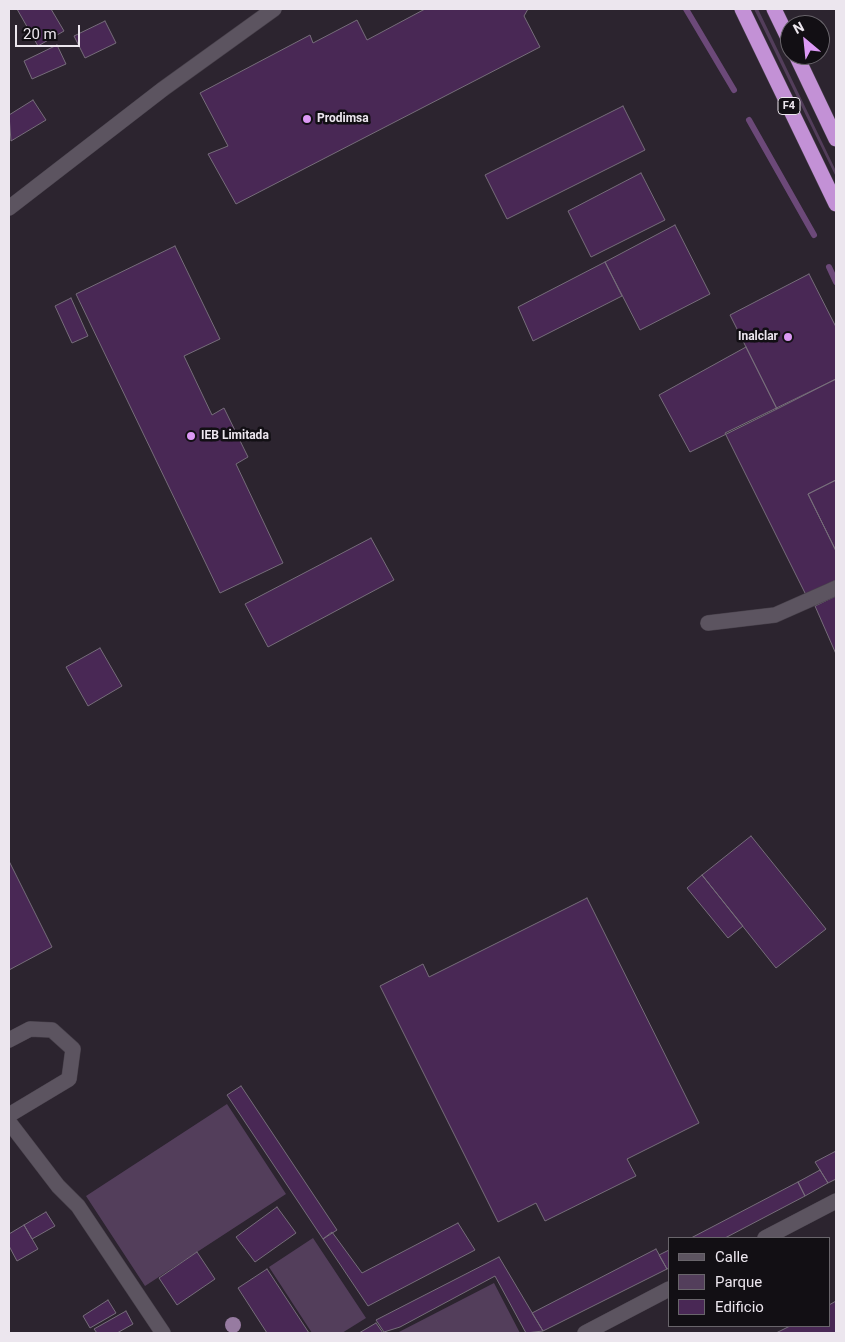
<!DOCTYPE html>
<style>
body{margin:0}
#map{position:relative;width:845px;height:1342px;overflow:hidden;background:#2c242f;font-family:Roboto,sans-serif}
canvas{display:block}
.frame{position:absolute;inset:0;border:10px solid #ece6ee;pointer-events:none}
.legend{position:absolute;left:668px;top:1237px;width:162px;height:90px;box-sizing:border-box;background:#120f14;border:1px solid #69656b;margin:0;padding:6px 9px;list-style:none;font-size:15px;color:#ece6ee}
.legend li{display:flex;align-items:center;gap:10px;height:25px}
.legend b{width:25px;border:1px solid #69656b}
.north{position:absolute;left:780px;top:15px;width:50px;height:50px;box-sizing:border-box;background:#120f14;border:1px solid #69656b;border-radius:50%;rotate:332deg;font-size:14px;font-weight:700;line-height:20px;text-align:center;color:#ece6ee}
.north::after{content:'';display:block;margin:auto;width:18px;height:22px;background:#dc99f5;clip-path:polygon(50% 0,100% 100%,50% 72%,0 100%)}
.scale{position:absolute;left:15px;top:25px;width:65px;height:22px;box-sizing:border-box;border:2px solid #ece6ee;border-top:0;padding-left:6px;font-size:15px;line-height:18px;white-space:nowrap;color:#ece6ee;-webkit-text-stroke:4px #120f14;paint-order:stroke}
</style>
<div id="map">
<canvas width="845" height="1342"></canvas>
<div class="frame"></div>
<ul class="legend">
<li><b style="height:6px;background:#5c5460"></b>Calle</li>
<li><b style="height:14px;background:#533e5b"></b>Parque</li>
<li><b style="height:14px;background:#492855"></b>Edificio</li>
</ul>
<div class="north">N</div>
<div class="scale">20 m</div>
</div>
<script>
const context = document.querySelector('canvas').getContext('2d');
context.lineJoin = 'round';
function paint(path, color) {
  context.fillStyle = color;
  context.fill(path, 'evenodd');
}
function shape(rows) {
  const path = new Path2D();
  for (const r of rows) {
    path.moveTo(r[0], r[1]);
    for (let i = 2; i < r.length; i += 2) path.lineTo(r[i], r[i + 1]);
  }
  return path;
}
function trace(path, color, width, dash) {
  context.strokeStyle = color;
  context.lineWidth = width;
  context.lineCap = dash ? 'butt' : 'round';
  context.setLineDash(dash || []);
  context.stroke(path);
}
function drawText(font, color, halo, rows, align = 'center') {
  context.font = font + ' Roboto,sans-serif';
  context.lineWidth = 5;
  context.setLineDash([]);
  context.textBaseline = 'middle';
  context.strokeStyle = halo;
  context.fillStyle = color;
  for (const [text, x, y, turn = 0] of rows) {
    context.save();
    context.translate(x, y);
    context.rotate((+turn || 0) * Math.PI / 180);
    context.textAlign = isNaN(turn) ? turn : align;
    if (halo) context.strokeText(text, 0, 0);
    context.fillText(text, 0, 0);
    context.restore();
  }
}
paint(shape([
 [754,9,758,9,836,171,836,177],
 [227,1104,286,1194,145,1286,86,1196],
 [313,1238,366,1318,342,1333,312,1333,269,1267],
 [494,1283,520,1333,397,1333]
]), '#533e5b');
trace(shape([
 [686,9,734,90],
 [749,120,814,235],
 [829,267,836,282]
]), '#6c4979', 6);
const building = shape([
 [17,9,51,9,64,31,38,46,17,9],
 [425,9,528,9,524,16,540,47,236,204,208,154,228,146,200,93,310,35,313,43,357,20,367,40,425,9],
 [105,21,116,43,85,58,74,36,105,21],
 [57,45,66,64,32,79,24,61,57,45],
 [33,100,46,120,11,141,9,115,33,100],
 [623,106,645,150,507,219,485,175,623,106],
 [641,173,665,220,591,257,568,211,641,173],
 [675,225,710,294,640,330,605,262,675,225],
 [175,246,220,339,184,356,212,415,224,408,248,457,236,464,283,563,220,593,76,294,175,246],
 [605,262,622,296,533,341,518,307,605,262],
 [809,274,836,327,836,379,777,409,730,315,809,274],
 [71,298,88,336,72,343,55,306,71,298],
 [746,347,777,409,690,452,659,395,746,347],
 [836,379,836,480,808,494,836,551,836,580,806,595,725,433,836,379],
 [836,480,836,551,808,494,836,480],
 [371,538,394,580,268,647,245,604,371,538],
 [836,596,836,654,815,606,836,596],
 [100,648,122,686,88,706,66,667,100,648],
 [751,836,826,929,776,968,702,875,751,836],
 [9,861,52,947,9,970,9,861],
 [702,875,743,926,728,938,687,888,702,875],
 [587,898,699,1123,627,1159,636,1176,545,1221,536,1203,498,1222,380,986,423,964,429,977,587,898],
 [241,1086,337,1230,323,1239,227,1095,241,1086],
 [836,1151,836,1179,828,1183,815,1162,836,1151],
 [820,1170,828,1183,805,1196,798,1182,820,1170],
 [798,1182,805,1196,725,1238,691,1238,798,1182],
 [277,1207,296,1233,255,1262,236,1237,277,1207],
 [46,1212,55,1226,32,1239,24,1225,46,1212],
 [458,1223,475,1250,368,1306,323,1239,332,1232,362,1273,458,1223],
 [24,1225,38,1249,17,1261,9,1246,9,1234,24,1225],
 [656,1249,667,1269,543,1331,532,1313,656,1249],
 [669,1250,669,1268,667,1269,659,1255,669,1250],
 [197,1252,215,1279,177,1305,159,1278,197,1252],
 [499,1257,543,1331,526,1333,495,1276,400,1327,384,1332,376,1320,499,1257],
 [267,1269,309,1333,267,1333,238,1288,267,1269],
 [108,1300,116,1313,90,1328,83,1316,108,1300],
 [836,1301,836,1333,776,1333,790,1326,829,1326,829,1305,836,1301],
 [126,1311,133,1324,117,1333,97,1333,94,1329,126,1311],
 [376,1323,383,1333,359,1333,376,1323]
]);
paint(building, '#492855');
trace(building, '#766d7a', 1);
const minor = shape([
 [9,208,163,89,274,9],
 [708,623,775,615,836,588],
 [9,1040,30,1029,52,1030,73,1049,69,1079,9,1115],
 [9,1122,58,1186,78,1206,163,1333],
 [765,1238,836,1201],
 [585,1333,669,1289]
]);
const highway = shape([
 [742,9,836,204],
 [774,9,790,42],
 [796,55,836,139]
]);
trace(minor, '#48414b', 16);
trace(highway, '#48414b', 16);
trace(minor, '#5c5460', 15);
trace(highway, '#c391d6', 15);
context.fillStyle = '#977ba1';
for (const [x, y] of [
 [233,1325]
]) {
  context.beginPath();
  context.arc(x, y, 8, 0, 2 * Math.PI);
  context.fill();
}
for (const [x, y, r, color] of [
 [307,119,5,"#dc99f5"],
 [788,337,5,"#dc99f5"],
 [191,436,5,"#dc99f5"]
]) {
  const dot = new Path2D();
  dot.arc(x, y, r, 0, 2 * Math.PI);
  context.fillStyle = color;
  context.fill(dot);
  trace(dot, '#120f14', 2);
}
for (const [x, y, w] of [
 [789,106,22]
]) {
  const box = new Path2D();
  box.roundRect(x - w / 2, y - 8.5, w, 17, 4);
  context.fillStyle = '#120f14';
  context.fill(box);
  trace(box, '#ece6ee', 1);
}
drawText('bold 11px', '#ece6ee', null, [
 ["F4",789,106]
]);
drawText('bold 12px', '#ece6ee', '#120f14', [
 ["Prodimsa",317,119],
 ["Inalclar",778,337,"right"],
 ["IEB Limitada",201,436]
], 'left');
</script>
